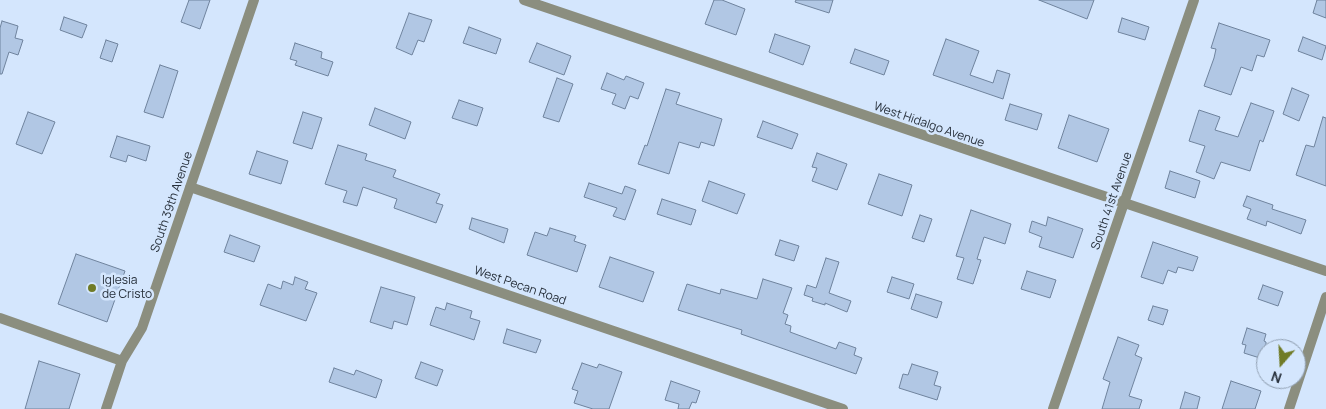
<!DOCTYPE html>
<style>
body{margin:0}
#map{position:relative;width:1326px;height:409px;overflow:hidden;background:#d4e6fd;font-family:Manrope,sans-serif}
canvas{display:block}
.north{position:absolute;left:1256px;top:339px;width:50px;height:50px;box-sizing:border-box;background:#d4e6fd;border:1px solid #8f9eb0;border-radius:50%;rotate:199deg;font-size:14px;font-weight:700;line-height:20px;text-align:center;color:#28313c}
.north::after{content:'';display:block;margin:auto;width:18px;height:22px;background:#707b27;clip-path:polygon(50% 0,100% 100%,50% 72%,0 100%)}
</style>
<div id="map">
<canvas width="1326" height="409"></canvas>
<div class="north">N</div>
</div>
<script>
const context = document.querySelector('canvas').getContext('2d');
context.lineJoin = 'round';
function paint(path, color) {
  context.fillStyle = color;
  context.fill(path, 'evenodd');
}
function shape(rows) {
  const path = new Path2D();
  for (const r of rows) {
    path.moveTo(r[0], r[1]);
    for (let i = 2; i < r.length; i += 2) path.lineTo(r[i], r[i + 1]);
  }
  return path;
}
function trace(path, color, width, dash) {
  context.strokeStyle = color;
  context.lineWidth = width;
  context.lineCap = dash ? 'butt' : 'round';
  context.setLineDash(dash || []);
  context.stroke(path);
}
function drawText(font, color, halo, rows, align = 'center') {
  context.font = font + ' Manrope,sans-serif';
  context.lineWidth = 5;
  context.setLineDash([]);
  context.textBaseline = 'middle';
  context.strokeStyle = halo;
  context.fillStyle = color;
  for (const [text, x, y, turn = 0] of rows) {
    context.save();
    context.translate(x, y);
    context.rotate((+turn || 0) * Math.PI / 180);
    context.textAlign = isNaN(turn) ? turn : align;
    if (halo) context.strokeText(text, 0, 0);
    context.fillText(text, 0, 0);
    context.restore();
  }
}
const building = shape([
 [189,0,210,0,200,29,181,22,189,0],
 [714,0,722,0,745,9,736,35,705,24,714,0],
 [796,0,833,0,829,13,795,2,796,0],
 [1039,0,1094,0,1087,19,1039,0],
 [1317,0,1326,0,1326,18,1313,13,1317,0],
 [409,13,432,20,424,42,418,40,412,55,396,48,409,13],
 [64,17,87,25,82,38,60,30,64,17],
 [1122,18,1149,27,1145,40,1118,32,1122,18],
 [2,21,18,26,15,38,23,40,18,55,9,52,2,74,0,74,0,28,2,21],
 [1219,23,1270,40,1264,57,1257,55,1252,71,1241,67,1231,95,1204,86,1214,58,1216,49,1211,48,1219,23],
 [469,27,501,39,496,54,463,43,469,27],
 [775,34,810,46,803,65,769,52,775,34],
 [1303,37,1326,46,1322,60,1298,51,1303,37],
 [946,39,979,51,970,75,993,83,997,70,1010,74,1003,99,933,75,946,39],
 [106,40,118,44,112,62,100,58,106,40],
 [295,43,322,52,321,58,333,62,328,76,295,65,297,61,290,59,295,43],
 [537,43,571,56,564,75,529,62,537,43],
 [855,49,889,61,884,75,850,63,855,49],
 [160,65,178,71,163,118,144,112,160,65],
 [607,73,624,80,626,76,644,83,638,99,630,96,625,109,612,104,616,94,601,89,607,73],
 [557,78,573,84,559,122,543,117,557,78],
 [1292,88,1309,95,1299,121,1283,114,1292,88],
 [666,89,680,93,676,104,722,119,714,146,701,142,699,148,679,142,669,174,638,164,645,145,647,146,666,89],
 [459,100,483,108,477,126,452,118,459,100],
 [1251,103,1274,111,1263,142,1260,140,1250,171,1221,162,1214,179,1196,172,1205,146,1189,141,1199,110,1220,117,1215,130,1238,137,1251,103],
 [1010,104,1042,114,1037,130,1005,120,1010,104],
 [375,108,411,122,405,139,369,125,375,108],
 [28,112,55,122,42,154,16,144,28,112],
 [303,112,322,118,312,149,293,143,303,112],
 [1069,115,1109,129,1097,162,1058,148,1069,115],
 [1323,117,1326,118,1326,186,1296,175,1306,145,1314,147,1323,117],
 [763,121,798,134,792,149,757,137,763,121],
 [117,136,150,146,146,161,128,155,126,162,110,157,117,136],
 [338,145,367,154,365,160,396,170,393,177,440,194,436,203,443,205,436,223,394,208,397,199,363,187,357,206,343,202,347,191,325,184,338,145],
 [257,151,288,161,281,184,249,174,257,151],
 [817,153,847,164,837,190,812,181,817,168,812,167,817,153],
 [1170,171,1200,181,1195,198,1165,188,1170,171],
 [879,174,912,185,902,216,868,204,879,174],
 [709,181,745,194,737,214,702,201,709,181],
 [589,183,622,194,625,186,636,190,625,220,613,216,617,208,584,197,589,183],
 [1247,196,1273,205,1272,209,1306,220,1301,234,1267,221,1266,226,1247,219,1251,209,1243,206,1247,196],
 [662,199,696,210,691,225,657,214,662,199],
 [971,210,1011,224,1005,244,984,237,977,259,981,260,973,284,957,279,964,258,956,256,971,210],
 [920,215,932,219,924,242,912,238,920,215],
 [1048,217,1083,229,1073,258,1039,247,1042,237,1029,232,1032,221,1046,226,1048,217],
 [472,218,508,229,504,243,469,229,472,218],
 [550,228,576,236,574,241,586,245,577,272,527,255,535,232,547,236,550,228],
 [230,235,260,246,254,262,224,252,230,235],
 [780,240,799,246,794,261,775,255,780,240],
 [1153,242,1198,257,1193,271,1178,267,1176,273,1168,270,1163,284,1141,277,1153,242],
 [76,254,125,271,107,322,58,304,76,254],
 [610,257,654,272,643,302,599,287,610,257],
 [826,258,839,262,829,293,851,301,847,312,825,303,825,305,812,301,813,298,804,295,807,285,816,288,826,258],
 [1027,271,1056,280,1050,298,1021,289,1027,271],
 [295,277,308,282,305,289,317,293,306,321,260,305,268,284,281,289,283,281,293,285,295,277],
 [892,277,914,284,909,299,887,292,892,277],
 [763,279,792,288,783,313,788,315,785,324,791,326,790,332,836,349,839,342,856,348,854,355,862,358,856,374,741,334,742,330,678,310,687,284,720,294,721,289,757,299,763,279],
 [1263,285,1283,292,1278,306,1258,299,1263,285],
 [381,287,415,297,407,325,394,321,392,329,370,322,381,287],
 [916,294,942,302,937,318,911,309,916,294],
 [447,303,472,311,470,318,480,321,474,340,430,325,436,307,445,310,447,303],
 [1153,306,1168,310,1163,325,1148,320,1153,306],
 [1247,328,1266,334,1264,341,1266,342,1266,349,1263,359,1244,353,1246,345,1242,344,1247,328],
 [507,329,541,340,536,353,503,343,507,329],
 [1118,337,1139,345,1135,355,1142,358,1129,396,1142,400,1139,409,1102,409,1110,382,1103,379,1118,337],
 [39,361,80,374,69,409,25,409,39,361],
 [421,362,443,370,437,386,415,378,421,362],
 [582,363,597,368,599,364,622,372,609,409,593,409,574,403,578,391,572,389,582,363],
 [912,364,938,372,934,385,941,387,937,400,899,388,903,374,908,375,912,364],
 [334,368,354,375,356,370,382,380,376,398,329,382,334,368],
 [671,381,700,391,696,403,692,402,689,409,678,409,679,404,665,400,671,381],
 [1231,381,1261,391,1255,409,1222,409,1231,381],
 [1185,392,1200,397,1197,409,1180,409,1185,392]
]);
paint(building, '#b1c7e4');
trace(building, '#6f839d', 1);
trace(shape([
 [524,0,1326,271],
 [190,187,843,409],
 [0,318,122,361],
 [106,409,122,361,142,328,254,0],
 [1053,409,1194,0],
 [1289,409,1326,297]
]), '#8b8e7f', 10);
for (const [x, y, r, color] of [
 [92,288,5,"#707b27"]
]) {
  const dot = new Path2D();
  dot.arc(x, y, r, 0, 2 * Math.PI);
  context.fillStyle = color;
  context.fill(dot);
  trace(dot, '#d4e6fd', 2);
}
drawText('12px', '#28313c', '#d4e6fd', [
 ["West Hidalgo Avenue",929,125,19],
 ["South 41st Avenue",1112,201,-71],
 ["South 39th Avenue",172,202,-71],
 ["West Pecan Road",520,286,19]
]);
drawText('12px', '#28313c', '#d4e6fd', [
 ["Iglesia",102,281],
 ["de Cristo",102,295]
], 'left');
</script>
